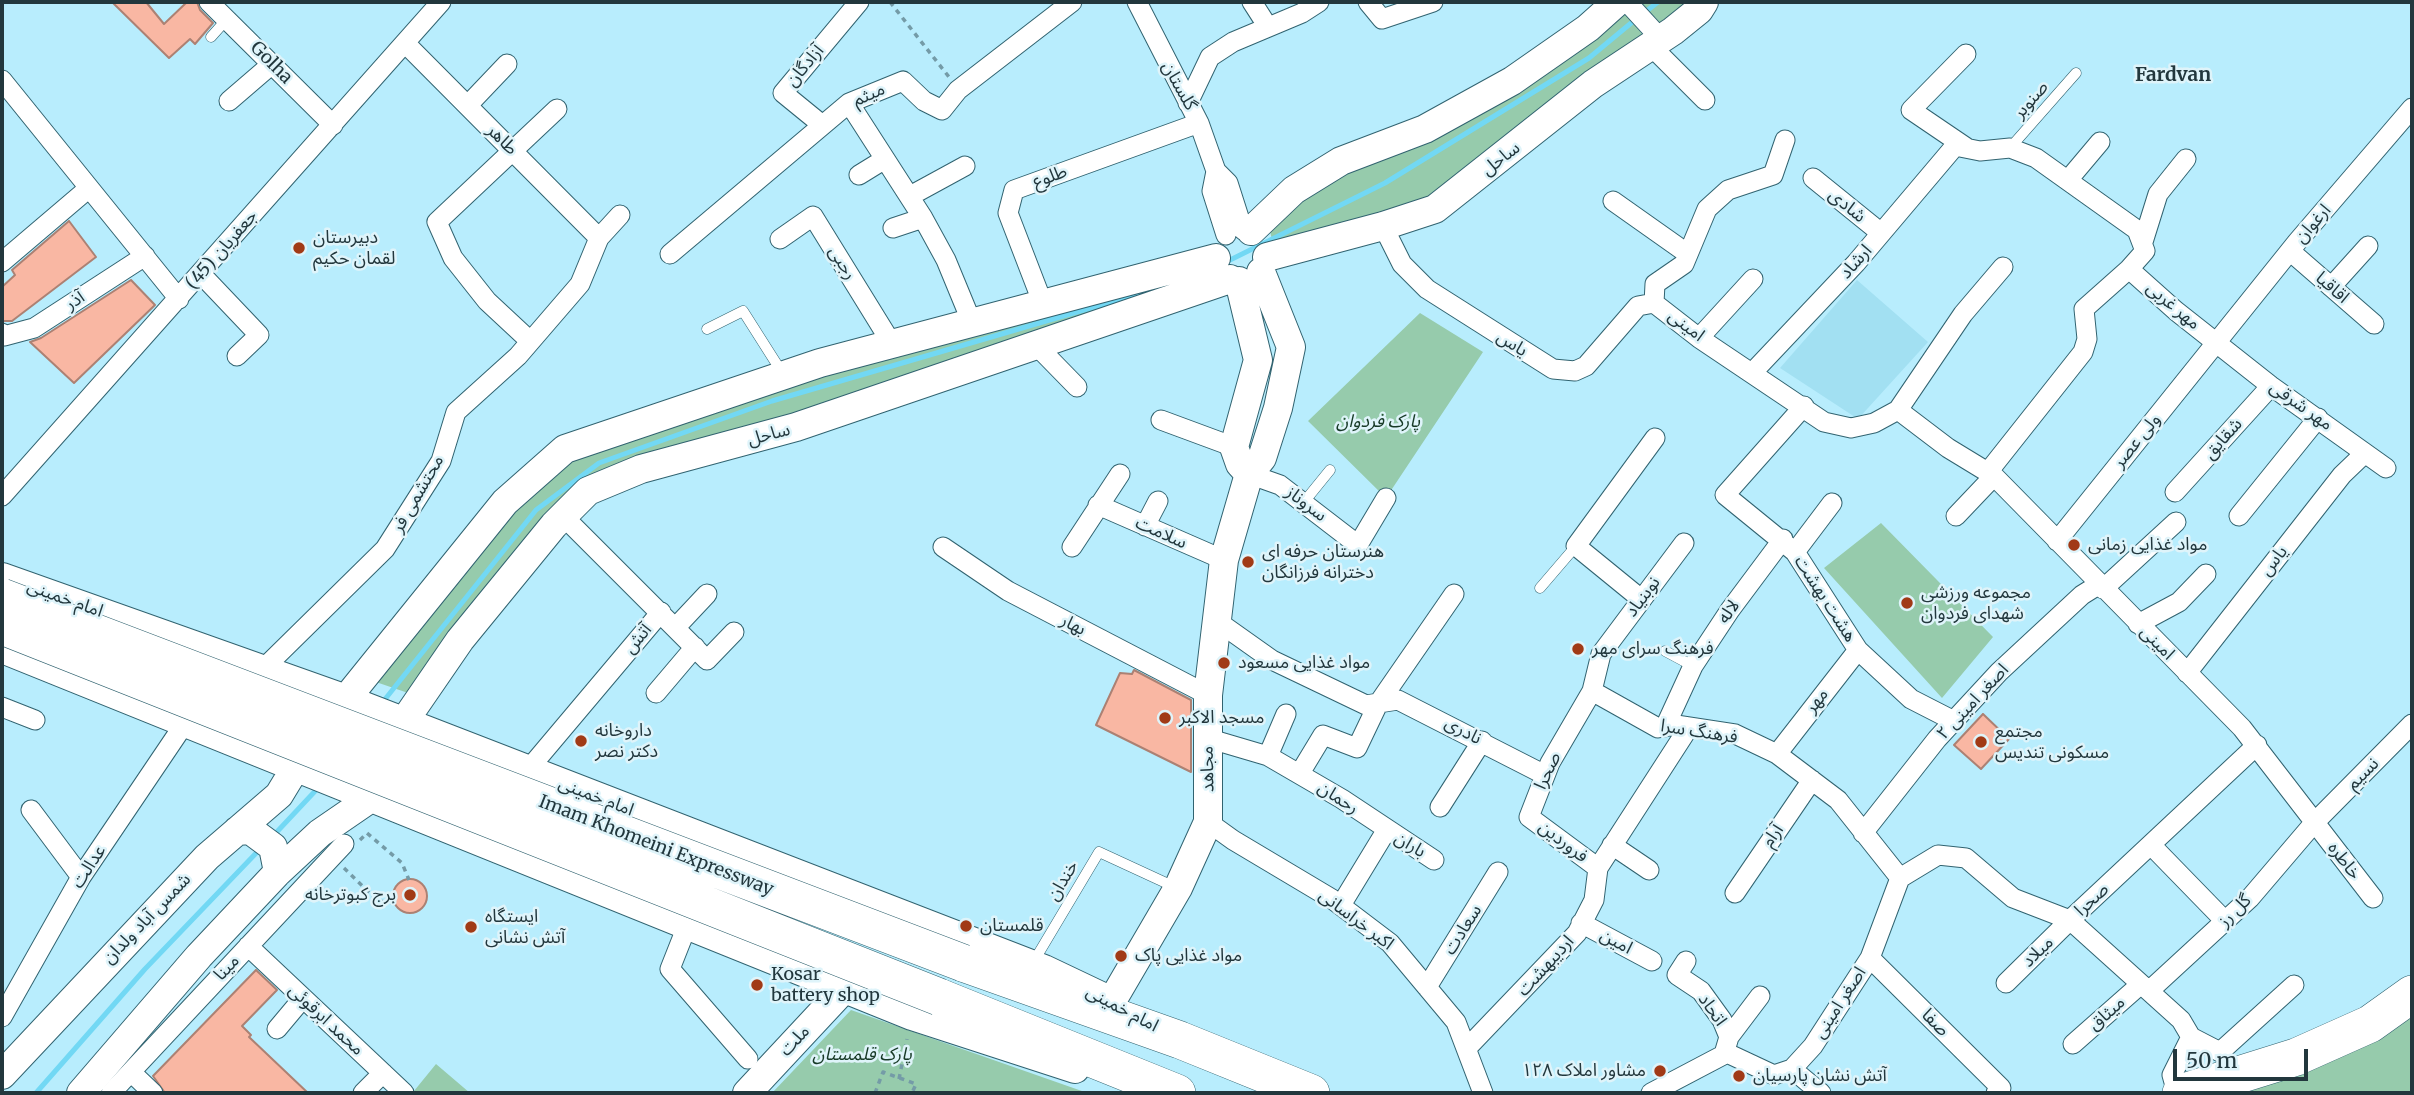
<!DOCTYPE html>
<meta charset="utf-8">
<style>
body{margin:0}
#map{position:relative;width:2414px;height:1095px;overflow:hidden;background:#b8edfd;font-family:Merriweather,serif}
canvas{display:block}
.frame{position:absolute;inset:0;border:4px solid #22373d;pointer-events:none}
.scale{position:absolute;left:2173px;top:1049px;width:135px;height:32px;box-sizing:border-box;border:4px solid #22373d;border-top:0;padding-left:9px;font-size:21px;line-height:24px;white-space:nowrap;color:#22373d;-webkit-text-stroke:5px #dff4fa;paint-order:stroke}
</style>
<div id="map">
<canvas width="2414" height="1095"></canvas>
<div class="frame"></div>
<div class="scale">50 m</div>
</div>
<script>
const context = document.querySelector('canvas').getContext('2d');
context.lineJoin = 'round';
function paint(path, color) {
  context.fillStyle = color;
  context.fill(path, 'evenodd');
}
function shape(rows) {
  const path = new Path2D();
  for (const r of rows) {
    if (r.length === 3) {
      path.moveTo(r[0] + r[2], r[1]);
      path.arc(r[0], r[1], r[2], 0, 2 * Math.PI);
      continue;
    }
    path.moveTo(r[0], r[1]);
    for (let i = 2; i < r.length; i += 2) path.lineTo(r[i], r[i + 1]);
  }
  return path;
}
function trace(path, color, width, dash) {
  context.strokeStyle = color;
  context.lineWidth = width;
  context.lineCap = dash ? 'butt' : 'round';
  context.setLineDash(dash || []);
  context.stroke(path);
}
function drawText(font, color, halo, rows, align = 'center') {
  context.font = font + ' Merriweather,"Noto Sans Arabic",serif';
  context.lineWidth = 5;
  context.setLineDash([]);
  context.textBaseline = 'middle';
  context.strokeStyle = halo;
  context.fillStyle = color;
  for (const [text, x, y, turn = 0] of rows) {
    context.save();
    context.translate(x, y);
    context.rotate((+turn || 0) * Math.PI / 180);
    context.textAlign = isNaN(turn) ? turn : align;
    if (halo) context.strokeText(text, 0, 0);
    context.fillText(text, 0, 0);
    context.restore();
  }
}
paint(shape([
 [1857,280,1928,342,1858,419,1780,368]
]), '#a2e0f2');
paint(shape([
 [1644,2,1693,2,1664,27,1642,4],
 [1621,8,1647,40,1421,203,1274,249,1270,231,1304,194],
 [1206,270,1214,277,595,480,411,694,373,681,510,510,570,457,713,405],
 [1420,313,1483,352,1386,498,1308,421],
 [1881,523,1993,637,1942,698,1824,568],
 [2412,1003,2412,1093,2201,1093],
 [851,1010,1079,1090,1088,1093,772,1093],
 [436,1064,470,1093,416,1093,414,1091]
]), '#96cbac');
trace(shape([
 [1644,13,1658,2],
 [1224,263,1385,183,1589,58,1636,19],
 [382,703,536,510,599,463,772,401,1166,286],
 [273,836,318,788],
 [36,1093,145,969,261,848]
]), '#72d8f4', 5);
const building = shape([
 [112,2,146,2,164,24,187,2,197,2,200,10,213,23,195,44,190,39,169,58,112,2],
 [69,221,96,257,12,321,2,321,2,287,15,275,12,270,69,221],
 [131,280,155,305,74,383,30,342,41,338,131,280],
 [1134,670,1191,700,1191,772,1096,725,1120,673,1132,674,1134,670],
 [1983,714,2009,739,1981,769,1954,745,1983,714],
 [410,896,17],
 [256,970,277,990,242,1026,251,1035,249,1037,308,1093,165,1093,153,1076,256,970]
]);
paint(building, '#f9b7a3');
trace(building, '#ac8173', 2);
const lane = shape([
 [211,37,227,19],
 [2010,148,2076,73],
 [707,329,743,311,783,374],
 [1304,502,1330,470],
 [1540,588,1576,546],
 [1665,651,1693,666],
 [1034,961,1099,852,1177,888]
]);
const street = shape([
 [209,2,333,125],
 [1137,2,1199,123,1216,171,1228,183,1243,230],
 [1252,2,1268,27],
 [1368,2,1382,19,1433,2],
 [1627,2,1661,39],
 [405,43,599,238],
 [1651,46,1705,100],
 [1966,54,1911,110,1967,148],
 [2,80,179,299],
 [229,101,272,64],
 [849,103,923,218,946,260,972,323],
 [1188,103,1210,57,1233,42,1302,13,1319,2],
 [468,105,507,64],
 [821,124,783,93,859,2],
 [1216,171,1212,191,1226,235],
 [859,175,885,159],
 [1813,178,1881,233],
 [2068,180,2100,142],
 [910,196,965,166],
 [1613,201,1688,254],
 [1383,226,1402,264,1427,289,1553,369,1575,371,1586,366,1638,306,1654,303],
 [893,228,923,218],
 [780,239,813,216,892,344],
 [2143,242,2158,194,2186,159],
 [2290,251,2374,324],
 [670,254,849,103,903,81,924,101,942,110,958,90,1072,2],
 [2,262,89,188],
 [2129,269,2176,311,2271,386,2386,468],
 [201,274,259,335,237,356],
 [2331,287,2368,246],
 [1654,303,1699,338,1824,422,1851,428,1874,423,1898,410],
 [1654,303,1655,284,1684,264,1707,209,1728,190,1773,175,1785,140],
 [1043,304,1008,213,1014,190,1199,123],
 [2,333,4,336,34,328,145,256],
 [1699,338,1753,279],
 [530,341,487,301,453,258,437,222,557,109],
 [1035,344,1077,387],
 [1752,373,1856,263,1955,146,1980,151,2010,148,2036,158,2137,230,2145,251,2129,269,2084,309,2087,339,2083,352,1988,472],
 [1804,406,1725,495,1795,552,1858,650,1911,699,1954,721],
 [1898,410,1948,448,1994,476,2242,728,2373,898],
 [1898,410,1963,314,2003,267],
 [1161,420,1234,447],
 [1249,474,1280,485,1358,545,1386,498],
 [2175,492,2271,386],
 [2,496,441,2],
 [1098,505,1224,560],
 [563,516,707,660,734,632],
 [1956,516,1994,476],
 [2239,516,2318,418],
 [1145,526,1158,501],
 [2057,541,2297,242,2412,108],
 [943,547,1008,591,1208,695],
 [1072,547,1120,474],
 [1795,552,1832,503],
 [2103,589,2176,522],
 [1641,599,1576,546,1655,438],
 [1217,621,1272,660,1366,705,1398,700,1545,775],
 [2138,624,2179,602,2206,574],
 [676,627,707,594],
 [262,670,385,549,441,461,456,412,518,356,580,284,599,238,620,215],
 [2187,673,2342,475,2365,453],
 [1592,691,1658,728,1676,725,1735,734,1777,754,1838,800,1900,878,1870,958,1813,1046,1792,1069,1774,1075,1727,1053,1651,1093],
 [656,693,695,647],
 [2,707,35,720],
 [1665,727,1693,666,1730,610,1783,539],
 [1207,738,1268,756,1342,799,1434,860],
 [1777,754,1858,650],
 [1268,756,1286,714],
 [527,771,661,612],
 [1300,773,1323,735,1357,748,1378,704,1454,594],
 [1440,807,1482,741],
 [31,810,81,877],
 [1208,822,1233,840,1332,899,1390,943,1456,1022,1483,1093],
 [1863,833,1937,739,1999,672,2082,595,2098,585],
 [1612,845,1649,870],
 [2151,845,2225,921],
 [1598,868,1529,817,1550,763,1592,691,1601,654,1684,543],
 [1900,878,1938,855,1966,858,2013,898,2070,920,2257,745],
 [1735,893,1812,780],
 [1341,905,1386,831],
 [1581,923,1652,961],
 [687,926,670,969,748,1059],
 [248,946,404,1093],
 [1870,958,2001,1088,1996,1093],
 [1686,961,1677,975,1701,991,1722,1020,1729,1037,1724,1054],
 [2006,983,2070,920,2181,1020,2191,1037,2172,1075,2177,1093],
 [1427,987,1498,872],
 [2149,991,2250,898,2314,823,2412,724],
 [2,1017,81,877,185,723],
 [277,1029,303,998],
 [1729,1037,1760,996],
 [2191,1037,2220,1052,2294,985],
 [2073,1044,2141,984],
 [1467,1048,1577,933,1594,900,1598,868,1689,727],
 [1792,1069,1821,1093],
 [131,1072,153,1093],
 [111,1093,344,844],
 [363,1093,383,1073]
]);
const secondary = shape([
 [1251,231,1294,190,1341,161,1425,129,1512,81,1588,28,1617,2],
 [1267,257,1383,226,1435,209,1593,84,1673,31,1699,10,1704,2],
 [1239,281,1258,360,1234,447,1240,464,1249,474],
 [2,577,346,699,1044,969,1105,998],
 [2,649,912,1016,1075,1069],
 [346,699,505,502,565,449,820,363,1216,258],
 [403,723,460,640,554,525,588,491,641,469,796,427,1230,279],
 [237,831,250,830,273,847,278,872],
 [1112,1001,1178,888,1208,822,1208,695,1224,560,1249,474,1262,458,1278,408,1291,347,1261,272],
 [2,1075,207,857,279,795,296,767],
 [81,1093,199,956,278,872,320,833,371,798],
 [747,1093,844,989]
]);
const highway = shape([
 [963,963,1180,1040,1311,1093],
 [939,997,1177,1093],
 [2181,1093,2296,1057,2370,1024,2412,994]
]);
trace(lane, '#316370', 11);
trace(street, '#316370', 21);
trace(secondary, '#316370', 30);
trace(highway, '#316370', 38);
trace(shape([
 [890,2,949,77],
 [360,840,367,833,402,863,409,880],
 [344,868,378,901,395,903],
 [899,1079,907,1039],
 [875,1093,883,1072,916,1084,912,1093]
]), '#749ba7', 3.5, [5, 5]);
trace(lane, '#fff', 10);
trace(street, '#fff', 19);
trace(secondary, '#fff', 28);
trace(highway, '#fff', 37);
const highwayBridge = shape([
 [2,597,963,963],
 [2,626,939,997]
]);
trace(highwayBridge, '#316370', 38, []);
trace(highwayBridge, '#fff', 37);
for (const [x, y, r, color] of [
 [299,248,7,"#a13a16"],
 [2074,545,7,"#a13a16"],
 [1248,562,7,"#a13a16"],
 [1907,603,7,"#a13a16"],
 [1578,649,7,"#a13a16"],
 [1224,663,7,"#a13a16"],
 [1165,718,7,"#a13a16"],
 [581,741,7,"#a13a16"],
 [1981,742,7,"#a13a16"],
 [410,895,7,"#a13a16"],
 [966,926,7,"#a13a16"],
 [471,927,7,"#a13a16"],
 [1121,956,7,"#a13a16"],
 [757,985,7,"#a13a16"],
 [1660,1071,7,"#a13a16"],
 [1739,1076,7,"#a13a16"]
]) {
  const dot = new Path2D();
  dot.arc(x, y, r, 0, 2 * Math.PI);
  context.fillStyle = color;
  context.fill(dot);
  trace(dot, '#dff4fa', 2.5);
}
drawText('18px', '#22373d', '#dff4fa', [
 ["Golha",271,63,45],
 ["آزادگان",805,66,-50],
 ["گلستان",1179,86,61],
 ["میثم",869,95,-24],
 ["صنوبر",2031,100,-49],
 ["طاهر",502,140,45],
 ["ساحل",1501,159,-38],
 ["طلوع",1050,177,-20],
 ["شادی",1847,206,39],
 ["ارغوان",2313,224,-49],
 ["جعفریان (45)",222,250,-49],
 ["ارشاد",1856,262,-48],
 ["رجبی",842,263,58],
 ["اقاقیا",2332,288,41],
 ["آذر",75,301,-33],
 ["مهر غربی",2173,306,40],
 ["امینی",1686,326,37],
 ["یاس",1512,344,32],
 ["مهر شرقی",2301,406,35],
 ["ساحل",769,435,-15],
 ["شقایق",2223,439,-48],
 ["ولی عصر",2137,441,-51],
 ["محتشمی فر",418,494,-60],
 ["سروناز",1306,504,37],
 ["سلامت",1161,533,24],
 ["یاس",2274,561,-52],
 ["نوبنیاد",1643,597,-53],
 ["امام خمینی",65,599,20],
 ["هشت بهشت",1825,599,57],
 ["لاله",1729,612,-55],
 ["بهار",1073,625,27],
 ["آتش",638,639,-50],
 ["امینی",2157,643,45],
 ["مهر",1817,701,-52],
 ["۲ اصغر امینی",1973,702,-47],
 ["نادری",1463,731,28],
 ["فرهنگ سرا",1699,732,9],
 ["مجاهد",1208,769,-91],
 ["صحرا",1548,771,-65],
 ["نسیم",2363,774,-45],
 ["امام خمینی",596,797,21],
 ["رحمان",1338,798,33],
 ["آرام",1773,836,-56],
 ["فروردین",1563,842,37],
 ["باران",1410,845,31],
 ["Imam Khomeini Expressway",656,846,21],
 ["خاطره",2344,861,52],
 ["عدالت",89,867,-57],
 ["خندان",1063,881,-59],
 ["صحرا",2092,900,-43],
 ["گل رز",2235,911,-45],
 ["شمس آباد ولدان",147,919,-46],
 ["اکبر خراسانی",1356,920,37],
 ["سعادت",1463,930,-58],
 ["امین",1616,942,28],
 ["میلاد",2038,952,-44],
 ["اردیبهشت",1546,966,-48],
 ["مینا",227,968,-47],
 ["اصغر امینی",1840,1003,-57],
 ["امام خمینی",1122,1009,28],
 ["اتحاد",1712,1010,55],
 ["میثاق",2107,1014,-42],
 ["محمد ابرقوئی",326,1020,43],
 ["صفا",1935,1023,45],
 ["ملت",795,1041,-47]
]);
drawText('18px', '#22373d', '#dff4fa', [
 ["دبیرستان",313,238],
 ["لقمان حکیم",313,259],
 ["مواد غذایی زمانی",2088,545],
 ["هنرستان حرفه ای",1262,552],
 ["دخترانه فرزانگان",1262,573],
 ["مجموعه ورزشی",1921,593],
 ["شهدای فردوان",1921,614],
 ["فرهنگ سرای مهر",1592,649],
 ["مواد غذایی مسعود",1238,663],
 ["مسجد الاکبر",1179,718],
 ["داروخانه",595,731],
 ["دکتر نصر",595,752],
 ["مجتمع",1995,732],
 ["مسکونی تندیس",1995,753],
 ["برج کبوترخانه",396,895,"right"],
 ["ایستگاه",485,917],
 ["آتش نشانی",485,938],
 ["قلمستان",980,926],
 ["مواد غذایی پاک",1135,956],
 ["Kosar",771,975],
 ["battery shop",771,996],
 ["مشاور املاک ۱۲۸",1646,1071,"right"],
 ["آتش نشان پارسیان",1753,1076]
], 'left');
drawText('italic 18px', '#173a27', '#dff4fa', [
 ["پارک فردوان",1378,422],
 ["پارک قلمستان",862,1055]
]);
drawText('bold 19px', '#22373d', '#dff4fa', [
 ["Fardvan",2173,76]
]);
</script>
